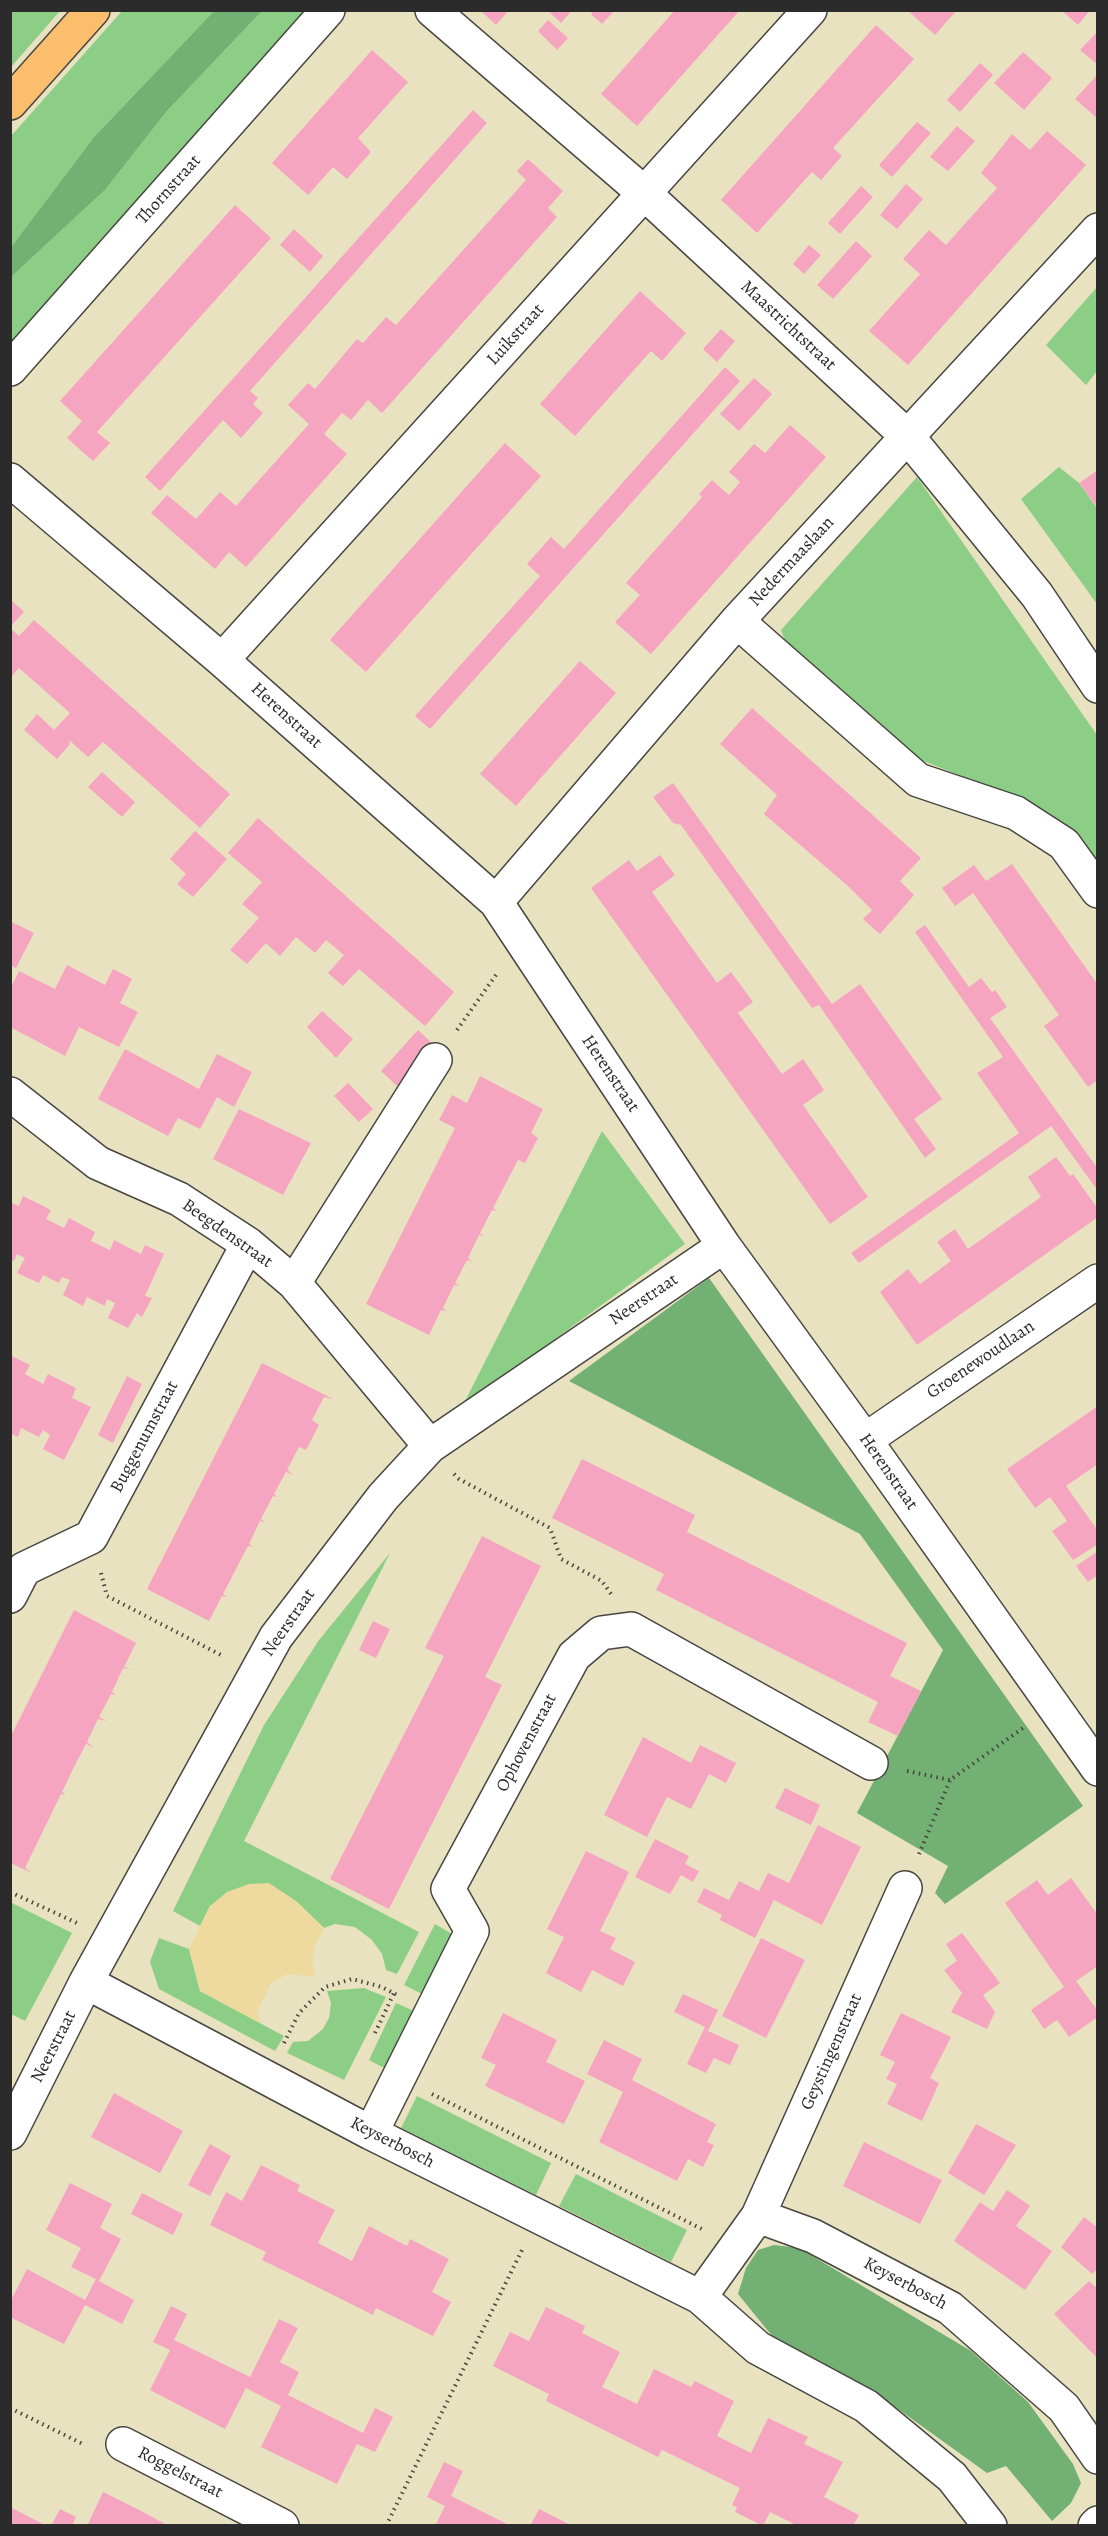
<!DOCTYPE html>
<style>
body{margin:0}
#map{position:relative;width:1108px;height:2536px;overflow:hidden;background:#e8e2c0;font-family:Alegreya,serif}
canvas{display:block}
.frame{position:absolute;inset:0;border:12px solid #2b2b2b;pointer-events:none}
</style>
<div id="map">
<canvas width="1108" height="2536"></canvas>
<div class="frame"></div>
</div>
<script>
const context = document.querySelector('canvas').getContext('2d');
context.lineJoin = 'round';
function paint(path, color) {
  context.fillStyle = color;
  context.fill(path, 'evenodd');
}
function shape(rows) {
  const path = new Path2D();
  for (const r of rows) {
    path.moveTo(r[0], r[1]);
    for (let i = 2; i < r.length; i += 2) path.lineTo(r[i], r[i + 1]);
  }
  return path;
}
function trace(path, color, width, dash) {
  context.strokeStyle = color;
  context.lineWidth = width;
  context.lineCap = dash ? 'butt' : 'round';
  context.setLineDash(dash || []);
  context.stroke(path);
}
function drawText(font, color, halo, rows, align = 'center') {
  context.font = font + ' Alegreya,serif';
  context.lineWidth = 4.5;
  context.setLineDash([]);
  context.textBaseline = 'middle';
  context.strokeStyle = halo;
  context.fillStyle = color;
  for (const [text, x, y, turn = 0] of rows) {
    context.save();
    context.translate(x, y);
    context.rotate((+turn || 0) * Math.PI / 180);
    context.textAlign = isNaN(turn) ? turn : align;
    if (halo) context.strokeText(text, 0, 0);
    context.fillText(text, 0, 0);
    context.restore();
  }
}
paint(shape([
 [11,10,60,11,11,67,10,11],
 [122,11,214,11,94,137,11,247,11,136],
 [262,11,307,11,11,346,11,277,105,190,167,111],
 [1097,287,1097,371,1086,385,1046,345],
 [1059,467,1079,483,1097,508,1097,604,1021,499],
 [917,477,1097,735,1097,863,1083,842,1037,806,916,758,787,646,781,630],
 [602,1131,685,1244,462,1407],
 [390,1553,244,1841,419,1932,397,1974,386,1970,382,1954,372,1940,355,1927,335,1924,324,1928,296,1901,210,1906,200,1926,173,1911,264,1725,319,1640],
 [10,1902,72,1933,25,2021,11,2014],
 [435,1924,452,1934,422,1994,404,1985],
 [159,1938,189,1949,200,1991,284,2036,275,2051,159,1989,150,1962],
 [364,1988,386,1997,344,2080,287,2053,293,2042,308,2041,323,2029,329,2018,331,2003,327,1991],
 [396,2003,414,2011,386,2069,369,2060],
 [417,2096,551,2163,536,2195,401,2128],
 [576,2174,687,2230,671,2262,559,2206]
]), '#8dce86');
paint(shape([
 [214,11,262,11,167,111,105,190,11,277,11,247,94,137],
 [709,1278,1083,1806,945,1904,935,1893,948,1866,857,1813,943,1650,860,1534,569,1381],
 [774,2245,799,2248,971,2351,1028,2402,1073,2464,1081,2483,1071,2503,1052,2521,1006,2466,987,2473,873,2391,777,2342,738,2294,746,2268,758,2250]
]), '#72b173');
paint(shape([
 [269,1883,296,1901,324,1928,314,1949,312,1962,316,1977,287,1974,271,1984,257,2012,262,2024,200,1991,189,1949,210,1906,227,1892,249,1884]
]), '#eeda9e');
paint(shape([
 [480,10,509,10,496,25],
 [547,10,572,10,561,23],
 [594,10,615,10,602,24,591,14],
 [675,10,740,10,637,126,601,94],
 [907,10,957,10,935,35],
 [1061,10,1090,10,1078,25],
 [548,20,568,38,557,50,538,31],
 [876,25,914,59,833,148,842,156,821,180,812,172,757,233,721,200],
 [1098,31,1098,65,1080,50],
 [372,50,408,82,358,138,371,152,347,179,333,167,308,195,272,163],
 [1023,52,1052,78,1024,110,994,83],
 [980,63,993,75,960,112,947,100],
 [1098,74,1098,119,1075,99],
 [473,110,487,123,250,391,258,398,253,404,263,413,241,438,223,420,160,491,145,477],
 [917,122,931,133,892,177,879,165],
 [957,126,975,141,948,171,930,157],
 [1047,131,1086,165,908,365,869,331,920,274,903,259,929,230,946,245,997,188,981,173,1012,134,1030,150],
 [528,159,563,191,548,208,557,217,382,413,368,400,351,420,342,413,324,434,347,454,246,567,229,552,215,569,151,513,167,495,196,519,220,492,236,506,309,424,288,405,308,383,315,389,357,339,363,343,386,317,396,325,526,180,517,171],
 [906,184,923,199,897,229,880,215],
 [861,186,873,197,840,234,828,223],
 [235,205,271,238,97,432,110,443,93,461,67,438,82,421,60,401],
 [294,229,323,256,310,272,280,245],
 [856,241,872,256,833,299,817,285],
 [809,245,821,255,804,274,793,264],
 [640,291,686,333,662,361,651,351,575,436,540,404],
 [721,329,735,341,717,362,703,349],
 [725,367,740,381,430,729,415,716,540,576,527,564,551,537,564,549],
 [754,378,772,394,739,431,720,414],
 [790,425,826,457,651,654,615,622,640,595,626,583,702,497,699,494,712,480,729,495,740,482,729,472,754,444,765,453],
 [505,443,541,476,366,672,330,640],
 [1098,470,1098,508,1079,483],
 [10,599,24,612,10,627],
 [34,620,230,794,200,828,103,742,88,757,69,740,70,744,57,759,24,730,37,714,54,730,70,713,19,668,10,678,10,628,19,636],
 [580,661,616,693,516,806,480,774],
 [752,708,921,858,900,881,914,895,880,934,863,919,872,910,848,886,764,814,777,795,720,744],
 [102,772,135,802,122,817,88,787],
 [673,783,832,1004,860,984,942,1099,914,1119,936,1149,925,1158,819,1005,812,1008,681,825,673,823,653,797],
 [258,818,454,992,425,1026,359,969,343,986,328,973,344,955,326,940,315,953,296,937,280,956,266,943,247,964,230,950,259,918,242,904,262,882,228,853],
 [195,831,227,859,193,897,177,884,186,874,170,859],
 [660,855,675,875,652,892,674,923,717,983,731,972,753,1002,738,1013,782,1074,803,1059,824,1090,803,1105,868,1197,830,1224,591,888,629,860,637,871],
 [1012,864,1098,985,1098,1080,1088,1087,1044,1026,1059,1015,973,893,955,906,942,888,974,865,986,881],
 [10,921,34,933,16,968,10,965],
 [925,925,969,987,981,978,992,992,995,990,1007,1007,990,1018,1098,1169,1098,1191,1051,1126,859,1263,851,1253,1019,1133,977,1073,1003,1057,915,932],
 [67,965,105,985,113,969,132,979,120,1003,138,1012,119,1047,79,1027,65,1056,10,1027,10,989,19,971,55,989],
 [322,1011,353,1039,336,1058,307,1027],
 [418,1030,435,1046,398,1087,381,1071],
 [125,1049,199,1089,217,1054,252,1072,234,1107,217,1097,200,1129,178,1118,168,1136,98,1099],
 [480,1076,543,1109,531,1133,538,1138,525,1163,518,1160,493,1208,497,1211,492,1210,480,1233,484,1236,479,1235,468,1258,472,1262,467,1260,455,1283,460,1286,454,1285,443,1308,447,1311,441,1310,429,1335,366,1304,455,1128,439,1120,452,1095,467,1103],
 [348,1083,373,1109,359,1122,334,1096],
 [239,1109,311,1143,283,1195,213,1159],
 [1056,1157,1070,1176,1073,1174,1098,1209,1098,1217,917,1345,880,1292,908,1269,920,1284,951,1261,937,1242,955,1229,968,1249,1041,1197,1028,1177],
 [23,1196,51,1210,46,1219,64,1228,69,1218,95,1232,91,1241,110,1250,114,1240,141,1254,145,1245,164,1254,145,1296,152,1298,142,1317,137,1313,128,1328,108,1318,115,1303,107,1299,105,1306,87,1297,83,1306,63,1295,70,1280,62,1277,59,1283,43,1275,39,1283,17,1273,25,1258,17,1254,14,1261,10,1259,10,1202,19,1206],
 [10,1355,30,1365,25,1374,43,1384,48,1374,76,1388,72,1398,91,1407,64,1460,43,1449,50,1435,43,1430,39,1437,21,1428,18,1437,10,1433],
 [262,1363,333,1399,324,1397,312,1420,319,1425,306,1450,299,1447,287,1470,294,1475,286,1472,274,1494,278,1497,273,1496,261,1519,265,1522,260,1521,249,1544,253,1547,248,1546,223,1594,227,1597,222,1596,209,1621,147,1589],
 [127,1376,142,1384,113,1443,98,1435],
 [1098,1406,1098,1464,1066,1486,1098,1531,1098,1544,1073,1560,1052,1531,1067,1521,1050,1497,1035,1508,1007,1469],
 [582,1459,695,1515,687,1532,907,1643,890,1676,921,1691,898,1736,868,1722,878,1702,656,1590,664,1574,552,1518],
 [482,1536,541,1566,485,1677,502,1685,389,1909,330,1879,444,1656,425,1648],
 [1098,1551,1098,1575,1088,1582,1076,1566],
 [74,1610,136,1643,124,1667,132,1670,123,1668,112,1692,116,1695,111,1694,99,1717,107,1721,98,1719,87,1742,94,1748,86,1744,73,1769,62,1792,66,1795,61,1794,25,1868,32,1873,10,1863,10,1738],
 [373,1621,390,1629,376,1658,359,1650],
 [643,1737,691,1763,700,1745,736,1763,726,1783,709,1774,691,1809,667,1797,647,1837,604,1815],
 [785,1788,820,1805,811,1825,775,1808],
 [818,1825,861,1847,822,1925,774,1900,755,1938,720,1920,722,1915,697,1902,704,1888,729,1900,739,1881,759,1891,768,1873,789,1883],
 [655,1839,689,1856,685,1864,699,1871,693,1882,681,1875,670,1894,635,1877],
 [586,1851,629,1872,600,1931,616,1938,610,1949,635,1962,623,1986,592,1970,581,1992,546,1973,564,1937,547,1929],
 [1071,1878,1098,1915,1098,1966,1076,1981,1098,2011,1098,2017,1069,2037,1057,2020,1044,2029,1031,2010,1064,1987,1005,1903,1037,1880,1048,1895],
 [962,1933,1000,1983,983,1995,995,2012,987,2029,951,2012,962,1993,944,1970,957,1961,946,1944],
 [761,1938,805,1960,766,2038,722,2016],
 [683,1994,718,2010,708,2031,739,2045,730,2065,714,2058,706,2073,687,2064,705,2027,674,2012],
 [503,2013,557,2040,546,2062,585,2081,564,2124,485,2086,496,2065,481,2058],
 [901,2013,951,2037,930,2078,939,2083,922,2121,887,2104,897,2084,886,2079,895,2062,880,2055],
 [604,2040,642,2059,632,2080,716,2124,707,2142,714,2145,703,2167,688,2159,677,2181,599,2142,623,2092,587,2074],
 [114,2093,183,2131,160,2173,91,2137],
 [976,2124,1016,2145,984,2195,948,2173],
 [864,2142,942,2180,920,2224,843,2186],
 [210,2144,231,2156,210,2196,188,2185],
 [261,2165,300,2185,297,2191,335,2210,318,2243,352,2261,369,2226,407,2246,410,2239,449,2259,432,2292,451,2302,433,2336,376,2308,373,2315,317,2287,262,2260,266,2252,210,2225,226,2192,242,2201],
 [70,2183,112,2204,100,2228,121,2239,99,2281,134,2300,122,2324,85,2305,64,2344,10,2317,10,2302,27,2269,85,2300,96,2279,71,2267,81,2248,46,2230],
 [1007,2190,1030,2206,1016,2226,1052,2251,1025,2290,954,2241,980,2202,993,2211],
 [142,2193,183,2214,173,2235,131,2214],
 [1084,2217,1098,2228,1098,2268,1092,2274,1061,2247],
 [1089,2281,1098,2289,1098,2359,1054,2314],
 [171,2306,187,2314,174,2340,250,2377,279,2319,298,2328,280,2362,299,2372,288,2395,363,2433,375,2408,393,2417,375,2452,357,2444,337,2484,261,2447,281,2406,246,2388,225,2429,150,2390,170,2350,153,2342],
 [546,2307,585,2326,582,2333,620,2352,602,2387,637,2404,654,2369,691,2387,695,2381,734,2401,717,2436,751,2453,768,2418,808,2437,804,2444,843,2462,824,2497,859,2515,853,2526,798,2526,770,2512,763,2526,735,2512,737,2507,732,2505,740,2488,662,2450,658,2457,546,2401,549,2394,493,2366,510,2332,529,2341],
 [444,2462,463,2471,451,2496,511,2526,435,2526,445,2506,427,2497],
 [103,2492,141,2511,169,2526,87,2526],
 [10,2507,47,2526,10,2526],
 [60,2509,76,2517,72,2526,51,2526],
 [539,2509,557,2518,572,2526,530,2526]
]), '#f6a5c0');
const minor = shape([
 [432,10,644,193,908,437,1037,595,1098,686],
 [10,369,328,10],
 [10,480,222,660,496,902,724,1246,865,1440,1098,1769],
 [737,621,918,780,1016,813,1064,844,1098,891],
 [222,660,810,10],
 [496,902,737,621,1098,230],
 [10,1094,98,1163,179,1199,248,1244,294,1283,430,1446],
 [294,1283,435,1060],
 [865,1440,1098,1281],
 [10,1596,24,1569,91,1537,248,1244],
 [86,1982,371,2133,700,2297,758,2216,813,2236,950,2308,1064,2408,1098,2457],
 [10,2133,86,1982,276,1637,383,1497,430,1446,724,1246],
 [371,2133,472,1931,448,1889,574,1656,601,1633,631,1629,871,1763],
 [758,2216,905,1888],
 [700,2297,758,2348,866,2406,952,2477,990,2526],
 [123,2444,282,2526],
 [1095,2526,1098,2523]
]);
const primary = shape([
 [10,103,93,10]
]);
trace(minor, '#474641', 36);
trace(primary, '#474641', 36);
trace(shape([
 [457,1030,498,972],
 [454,1474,459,1479,550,1528,561,1559,602,1581,611,1594],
 [101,1573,107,1596,223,1656],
 [907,1771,950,1780],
 [919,1854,950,1780,1023,1728],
 [10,1892,77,1923],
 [375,2033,394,1993],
 [284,2043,299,2013,325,1987,352,1979,382,1987,399,1996],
 [432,2094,702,2229],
 [10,2408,85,2445],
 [386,2526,522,2250]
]), '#474641', 4, [1.5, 4.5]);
trace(minor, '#fff', 33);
trace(primary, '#fabe6d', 33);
drawText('18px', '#2b2b2b', '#fff', [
 ["Thornstraat",169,190,-48],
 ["Maastrichtstraat",788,326,43],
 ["Luikstraat",516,335,-48],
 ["Nedermaaslaan",792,562,-47],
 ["Herenstraat",286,716,42],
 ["Herenstraat",610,1074,56],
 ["Beegdenstraat",227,1234,35],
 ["Neerstraat",644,1300,-34],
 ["Groenewoudlaan",981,1360,-34],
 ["Buggenumstraat",145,1437,-62],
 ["Herenstraat",888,1472,55],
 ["Neerstraat",289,1623,-55],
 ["Ophovenstraat",527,1743,-62],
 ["Neerstraat",54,2047,-63],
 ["Geystingenstraat",832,2052,-66],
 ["Keyserbosch",392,2143,27],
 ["Keyserbosch",905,2284,28],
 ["Roggelstraat",180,2473,27]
]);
</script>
